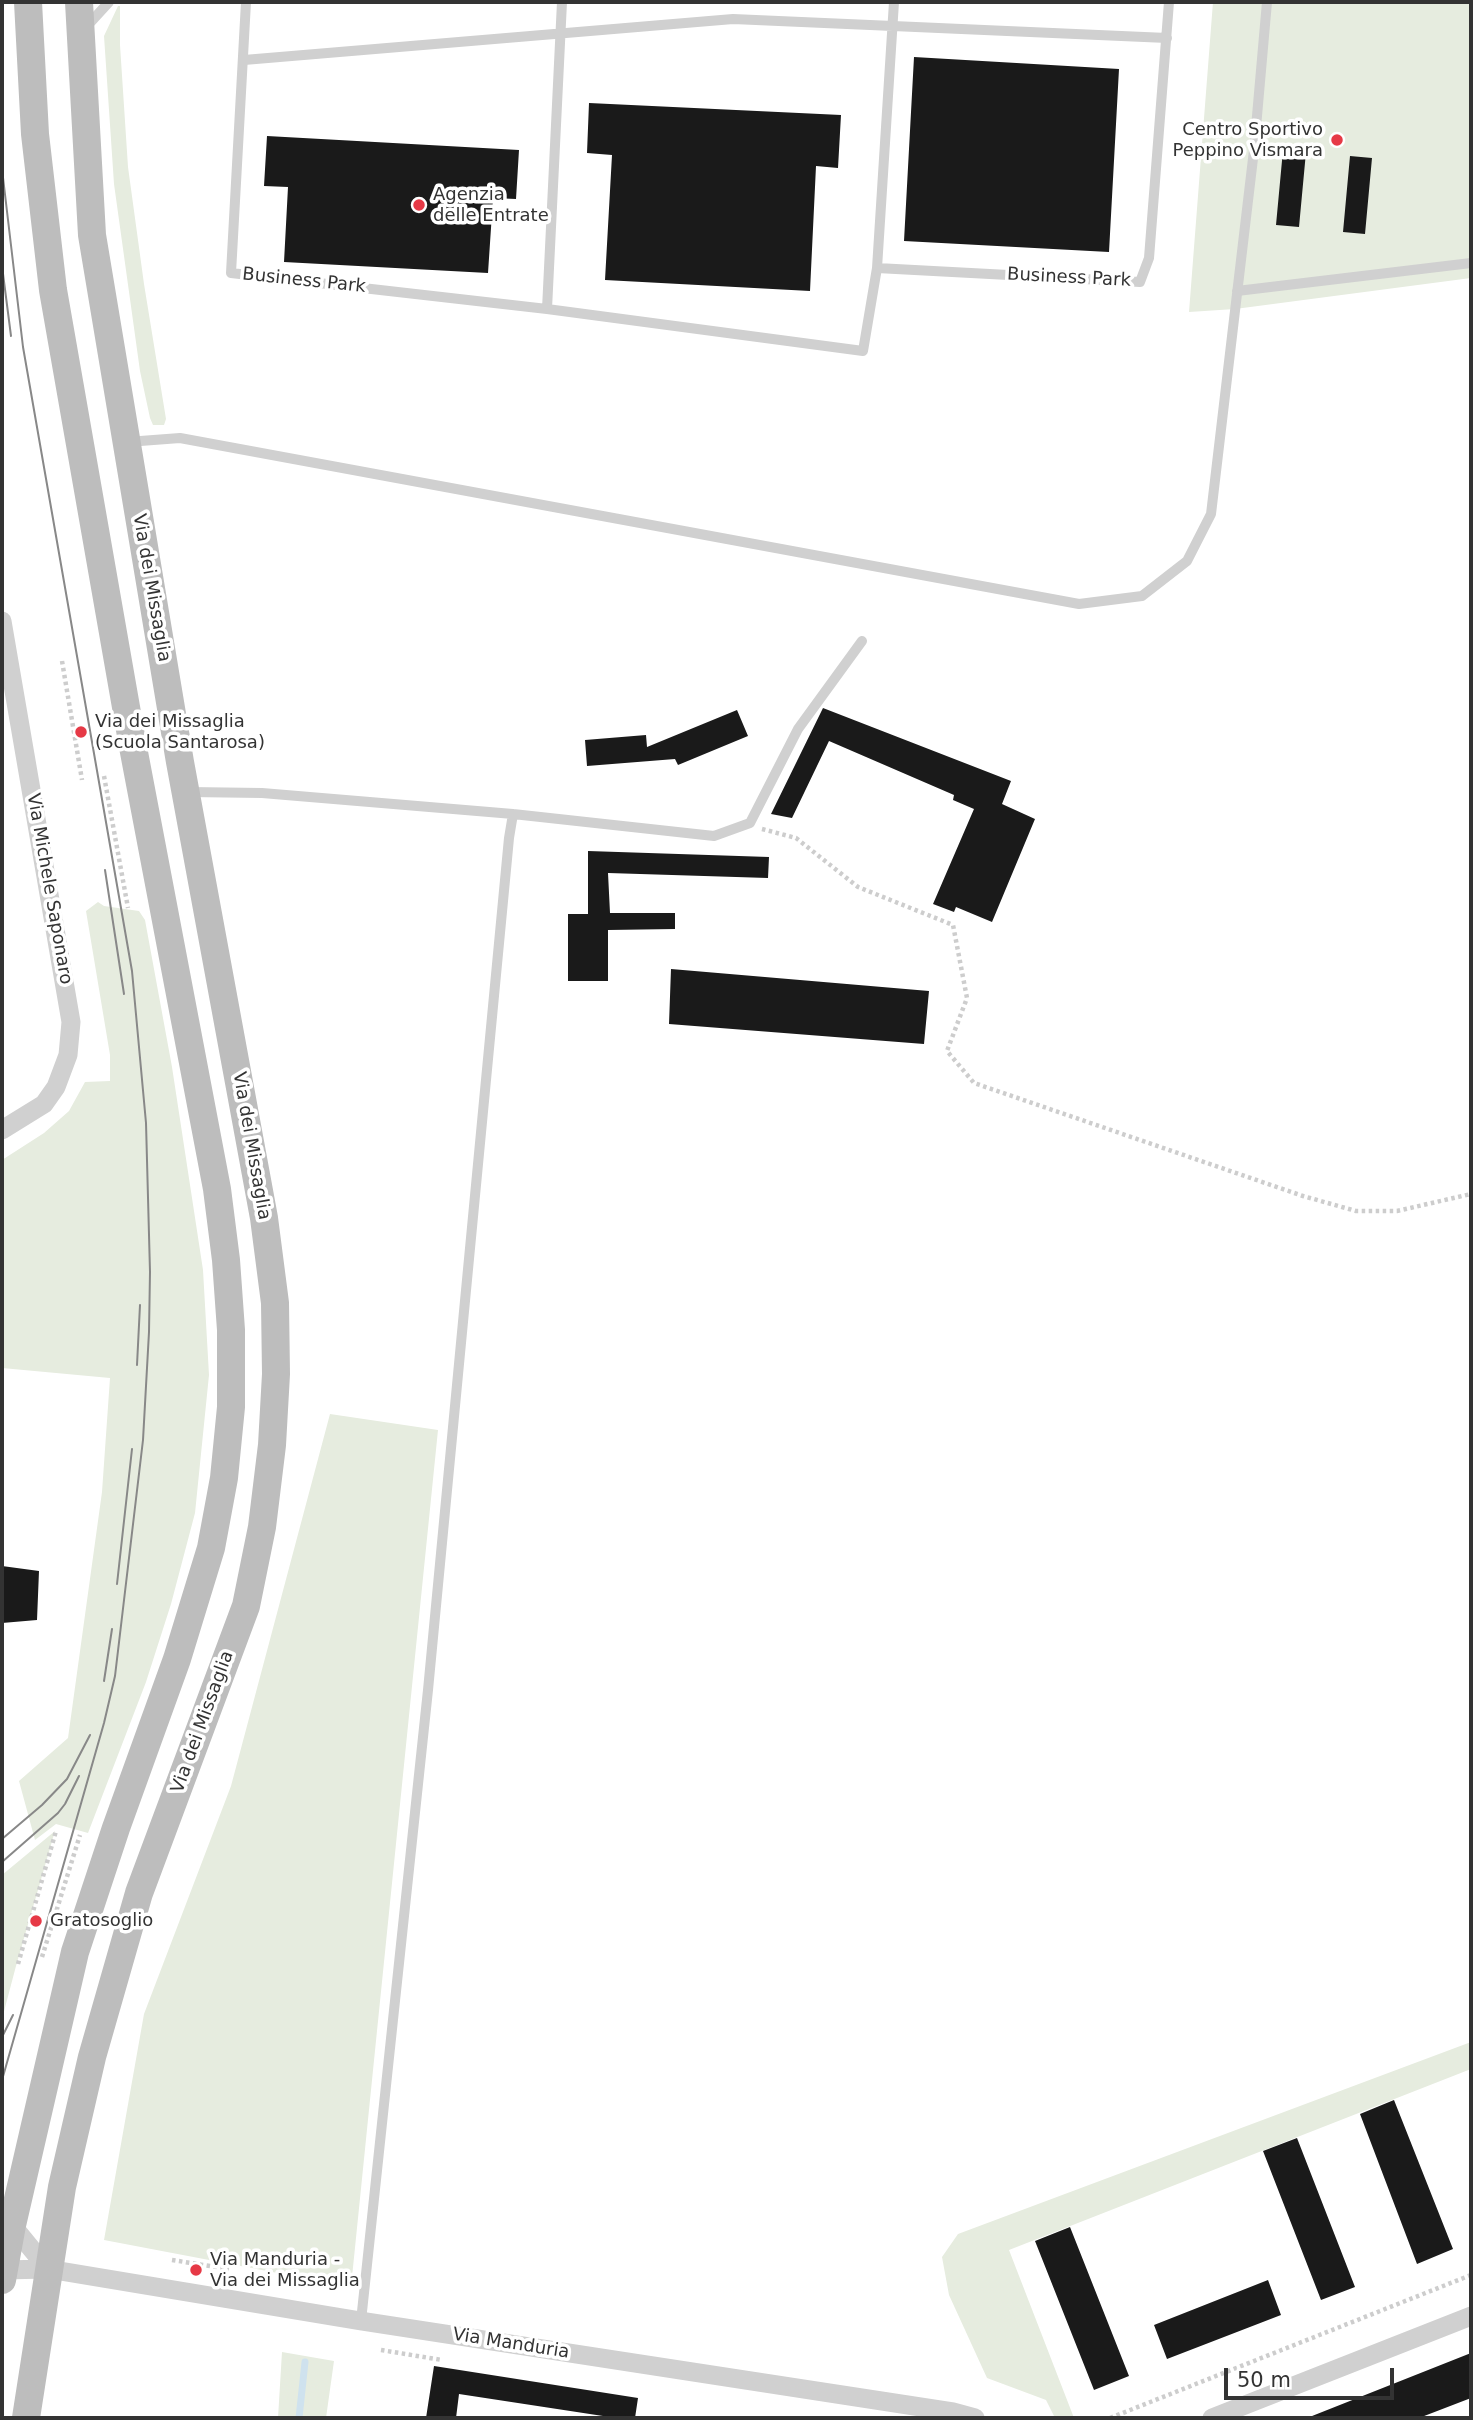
<!DOCTYPE html>
<style>
body{margin:0}
#map{position:relative;width:1473px;height:2420px;overflow:hidden;background:#fff;font-family:"DejaVu Sans",sans-serif}
canvas{display:block}
.frame{position:absolute;inset:0;border:4px solid #333;pointer-events:none}
.scale{position:absolute;left:1224px;top:2368px;width:170px;height:32px;box-sizing:border-box;border:4px solid #333;border-top:0;padding-left:9px;font-size:21px;line-height:24px;white-space:nowrap;color:#333;-webkit-text-stroke:5px #fff;paint-order:stroke}
</style>
<div id="map">
<canvas width="1473" height="2420"></canvas>
<div class="frame"></div>
<div class="scale">50 m</div>
</div>
<script>
const context = document.querySelector('canvas').getContext('2d');
context.lineJoin = 'round';
function paint(path, color) {
  context.fillStyle = color;
  context.fill(path, 'evenodd');
}
function shape(rows) {
  const path = new Path2D();
  for (const r of rows) {
    path.moveTo(r[0], r[1]);
    for (let i = 2; i < r.length; i += 2) path.lineTo(r[i], r[i + 1]);
  }
  return path;
}
function trace(path, color, width, dash) {
  context.strokeStyle = color;
  context.lineWidth = width;
  context.lineCap = dash ? 'butt' : 'round';
  context.setLineDash(dash || []);
  context.stroke(path);
}
function drawText(font, color, halo, rows, align = 'center') {
  context.font = font + ' "DejaVu Sans",sans-serif';
  context.lineWidth = 7;
  context.setLineDash([]);
  context.textBaseline = 'middle';
  context.strokeStyle = halo;
  context.fillStyle = color;
  for (const [text, x, y, turn = 0] of rows) {
    context.save();
    context.translate(x, y);
    context.rotate((+turn || 0) * Math.PI / 180);
    context.textAlign = isNaN(turn) ? turn : align;
    if (halo) context.strokeText(text, 0, 0);
    context.fillText(text, 0, 0);
    context.restore();
  }
}
paint(shape([
 [1213,2,1471,2,1471,278,1235,309,1189,312],
 [118,6,120,6,120,45,128,167,144,284,166,419,164,425,153,425,150,418,140,371,114,184,104,36],
 [98,902,104,906,139,911,145,920,172,1067,203,1270,209,1375,195,1513,171,1604,146,1682,88,1833,56,1824,35,1840,19,1781,68,1738,102,1492,110,1378,2,1368,2,1160,44,1133,69,1111,85,1082,110,1081,110,1055,86,911],
 [330,1414,438,1430,351,2287,104,2240,144,2014,231,1786],
 [55,1831,16,1966,2,2019,2,1875],
 [1471,2042,1471,2069,1009,2250,1074,2418,1055,2418,1046,2400,987,2378,949,2295,942,2257,958,2234],
 [282,2352,334,2361,326,2418,278,2418]
]), '#e6ecdf');
trace(shape([
 [299,2418,305,2362]
]), '#cfe2ee', 7);
paint(shape([
 [914,57,1119,69,1109,252,904,241],
 [589,103,841,115,838,168,816,166,810,291,605,280,612,155,587,153],
 [267,136,519,150,516,199,493,198,488,273,284,262,288,187,264,186],
 [1283,150,1306,152,1299,227,1276,225],
 [1350,156,1372,158,1365,234,1343,232],
 [823,708,1011,781,1002,804,1035,819,992,922,956,907,954,912,933,904,974,809,953,800,954,795,829,741,792,818,771,814],
 [737,710,748,736,678,765,675,759,587,766,585,740,646,735,647,747],
 [588,851,769,857,768,878,608,873,610,913,675,913,675,929,608,930,608,981,568,981,568,914,588,914],
 [671,969,929,991,924,1044,669,1024],
 [2,1566,39,1571,37,1620,2,1623],
 [1394,2100,1453,2249,1417,2264,1360,2114],
 [1297,2138,1355,2287,1321,2300,1263,2151],
 [1070,2227,1129,2376,1094,2390,1035,2241],
 [1268,2280,1281,2315,1167,2359,1154,2325],
 [1471,2353,1471,2398,1419,2418,1307,2418],
 [434,2366,638,2398,635,2418,616,2418,459,2394,456,2418,426,2418]
]), '#1a1a1a');
trace(shape([
 [62,661,82,780],
 [104,776,128,908],
 [762,829,796,838,858,887,953,925,967,998,947,1051,974,1083,1303,1196,1356,1211,1397,1211,1471,1194],
 [42,1957,80,1835],
 [18,1964,56,1831],
 [172,2260,229,2269],
 [381,2350,442,2360],
 [1110,2418,1471,2275]
]), '#cdcdcd', 4.5, [3.5, 3.5]);
trace(shape([
 [246,2,231,273,547,309,863,351,877,268,894,2],
 [87,26,109,2],
 [244,60,733,19,1167,38],
 [877,268,1140,282,1149,258,1169,2],
 [1237,291,1471,263],
 [547,309,562,2],
 [127,442,180,438,1079,604,1142,596,1187,561,1211,514,1254,150,1267,2],
 [189,792,262,793,513,814,714,836,750,823,798,729,862,641],
 [361,2321,428,1690,509,838,513,814]
]), '#d0d0d0', 10);
trace(shape([
 [2,621,71,1022,68,1055,56,1087,44,1104,2,1130],
 [6,2223,12,2225,48,2269],
 [2,2270,48,2269,361,2321,953,2412,975,2418],
 [1212,2418,1471,2316]
]), '#d0d0d0', 19);
trace(shape([
 [2,2280,12,2225,75,1952,116,1828,177,1659,211,1548,224,1478,231,1407,231,1330,226,1260,217,1189,133,747,53,290,35,134,28,2],
 [26,2418,62,2187,92,2057,139,1893,246,1606,262,1527,272,1445,276,1374,275,1303,264,1218,180,762,92,235,79,2]
]), '#bdbdbd', 28);
trace(shape([
 [2,169,23,347,132,971,146,1123,150,1272,149,1332,143,1440,115,1676,104,1723,2,2080],
 [2,266,11,336],
 [105,870,124,994],
 [137,1365,140,1305],
 [117,1584,132,1449],
 [104,1681,112,1629],
 [2,1839,42,1805,67,1779,90,1735],
 [2,1862,58,1813,65,1804,79,1776],
 [2,2037,13,2015]
]), '#888', 2);
for (const [x, y, r, color] of [
 [1337,140,7,"#e63946"],
 [419,205,7,"#e63946"],
 [81,732,7,"#e63946"],
 [36,1921,7,"#e63946"],
 [196,2270,7,"#e63946"]
]) {
  const dot = new Path2D();
  dot.arc(x, y, r, 0, 2 * Math.PI);
  context.fillStyle = color;
  context.fill(dot);
  trace(dot, '#fff', 2.5);
}
drawText('18px', '#333', '#fff', [
 ["Centro Sportivo",1323,130,"right"],
 ["Peppino Vismara",1323,151,"right"],
 ["Agenzia",433,195],
 ["delle Entrate",433,216],
 ["Via dei Missaglia",95,722],
 ["(Scuola Santarosa)",95,743],
 ["Gratosoglio",50,1921],
 ["Via Manduria -",210,2260],
 ["Via dei Missaglia",210,2281]
], 'left');
drawText('18px', '#333', '#fff', [
 ["Business Park",1069,278,3],
 ["Business Park",304,281,6],
 ["Via dei Missaglia",151,588,80],
 ["Via Michele Saponaro",49,889,80],
 ["Via dei Missaglia",251,1146,80],
 ["Via dei Missaglia",203,1722,-70],
 ["Via Manduria",511,2344,9]
]);
</script>
